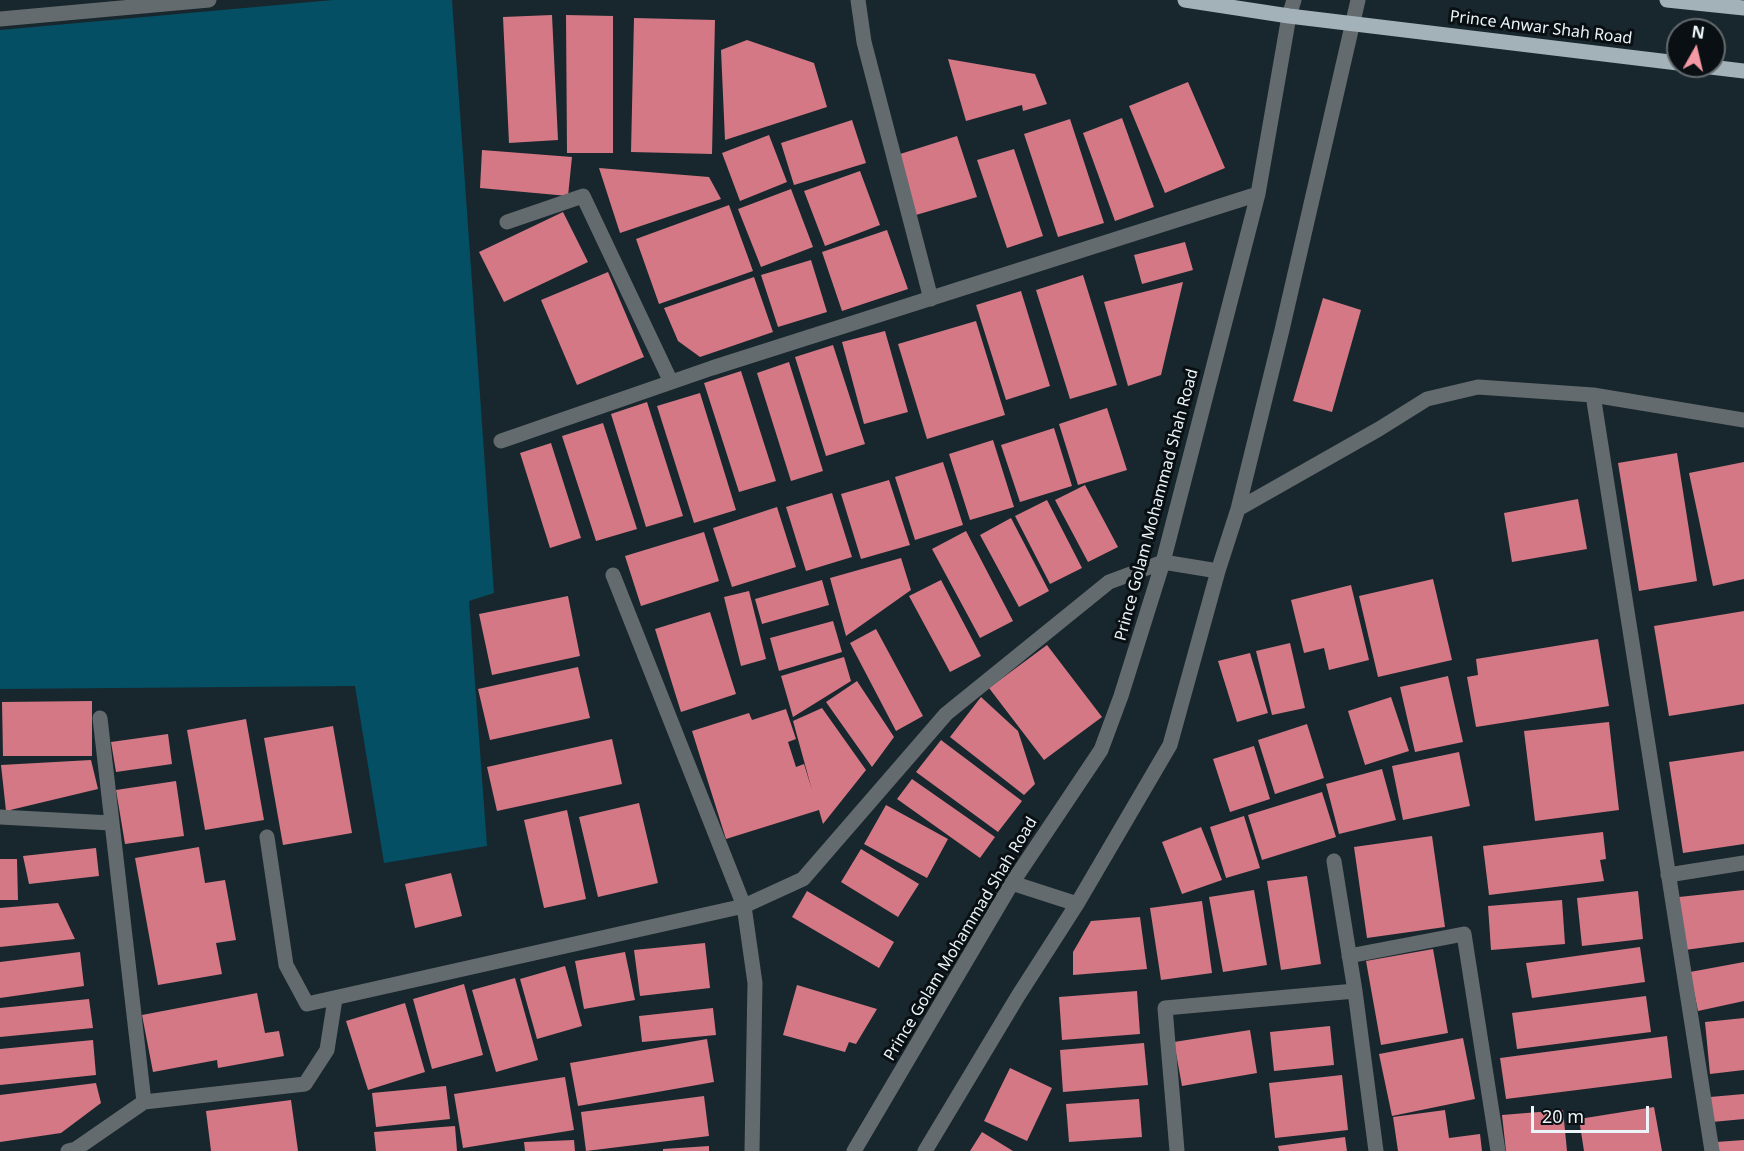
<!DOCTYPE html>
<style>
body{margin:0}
#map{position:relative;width:1744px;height:1151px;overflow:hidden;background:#18272d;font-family:"Noto Sans",sans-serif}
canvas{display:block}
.north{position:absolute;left:1666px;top:18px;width:60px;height:60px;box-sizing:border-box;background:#090f12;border:2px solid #636b6e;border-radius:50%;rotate:8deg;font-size:16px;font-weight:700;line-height:24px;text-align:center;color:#ebf4f8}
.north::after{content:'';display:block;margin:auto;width:21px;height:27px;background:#f49aa5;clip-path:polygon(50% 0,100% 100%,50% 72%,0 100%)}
.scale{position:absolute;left:1531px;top:1106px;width:118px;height:27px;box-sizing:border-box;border:3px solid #ebf4f8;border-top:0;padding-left:8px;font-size:18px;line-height:21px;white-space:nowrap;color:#ebf4f8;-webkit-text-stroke:4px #090f12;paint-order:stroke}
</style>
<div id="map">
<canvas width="1744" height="1151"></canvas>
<div class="north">N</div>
<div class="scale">20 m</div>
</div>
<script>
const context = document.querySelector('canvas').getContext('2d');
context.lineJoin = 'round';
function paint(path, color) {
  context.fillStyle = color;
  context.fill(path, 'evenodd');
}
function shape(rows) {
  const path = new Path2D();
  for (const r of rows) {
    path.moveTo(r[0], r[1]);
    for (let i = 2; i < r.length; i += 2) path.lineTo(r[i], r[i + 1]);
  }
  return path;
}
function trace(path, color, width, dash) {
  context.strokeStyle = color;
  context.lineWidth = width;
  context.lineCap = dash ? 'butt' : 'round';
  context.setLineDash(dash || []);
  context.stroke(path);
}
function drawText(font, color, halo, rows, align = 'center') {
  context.font = font + ' "Noto Sans",sans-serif';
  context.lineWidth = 6;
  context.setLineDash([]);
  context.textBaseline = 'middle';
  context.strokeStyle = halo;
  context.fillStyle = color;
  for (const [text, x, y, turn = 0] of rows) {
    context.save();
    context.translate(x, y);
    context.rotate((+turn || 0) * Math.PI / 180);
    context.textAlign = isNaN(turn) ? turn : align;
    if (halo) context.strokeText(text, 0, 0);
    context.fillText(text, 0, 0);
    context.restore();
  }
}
paint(shape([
 [333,0,452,0,494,593,469,601,487,846,384,863,355,686,0,689,0,30]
]), '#044f64');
paint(shape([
 [552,15,558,140,509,143,503,17],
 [566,15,613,16,613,153,567,153],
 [634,18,715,20,712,154,631,152],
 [747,40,814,63,827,107,725,140,721,50],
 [948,59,1035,74,1047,104,1023,111,1022,105,966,121],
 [1188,82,1225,168,1165,193,1129,106],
 [1122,118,1154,207,1115,221,1083,133],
 [1070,119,1104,223,1058,237,1024,134],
 [852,120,866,163,794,185,781,143],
 [769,135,787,182,740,201,722,153],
 [957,136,977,197,916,215,897,155],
 [1014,149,1043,236,1007,248,977,160],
 [482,150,572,157,568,196,480,188],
 [599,168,709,177,721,199,620,233],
 [860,171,880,225,825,246,804,191],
 [791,189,813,247,761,267,738,209],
 [729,205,753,271,659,304,636,239],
 [563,212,588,262,504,302,479,252],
 [887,230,908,289,842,311,822,252],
 [1185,242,1193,270,1142,284,1134,255],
 [811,260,827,312,778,327,761,275],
 [608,272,644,357,577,385,541,300],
 [1083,275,1117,385,1070,399,1036,290],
 [754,277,773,332,700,357,678,341,664,308],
 [1183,282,1161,375,1128,386,1104,302],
 [1021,291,1050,386,1006,400,976,305],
 [1323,298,1361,310,1332,412,1293,401],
 [976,321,1005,415,927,439,898,344],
 [885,331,908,412,864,424,842,342],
 [833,345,865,444,826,456,795,357],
 [789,362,823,471,791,481,757,373],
 [741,371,776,481,739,492,704,383],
 [700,393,736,510,694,523,657,406],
 [647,402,683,516,646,527,611,414],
 [1107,408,1127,470,1078,485,1059,424],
 [603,423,637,529,596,541,562,436],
 [1054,428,1072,486,1020,502,1001,445],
 [993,440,1014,507,970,520,949,454],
 [551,443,581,538,550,548,520,453],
 [1677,453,1697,581,1639,591,1618,463],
 [943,462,963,525,915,540,895,477],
 [1744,462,1744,579,1713,586,1689,473],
 [889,480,910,545,861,559,841,494],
 [1085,485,1118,547,1088,562,1055,500],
 [832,493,852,557,806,571,786,507],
 [1578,499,1587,549,1512,562,1504,513],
 [1047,500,1082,568,1050,584,1015,516],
 [777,507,796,567,732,587,713,528],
 [1011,518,1049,591,1019,607,980,535],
 [966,531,1013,621,980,638,932,549],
 [704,532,719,581,641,606,625,556],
 [901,558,911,590,846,636,830,578],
 [1433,579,1452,660,1378,677,1359,596],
 [822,580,829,605,762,624,755,599],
 [941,580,981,656,950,672,909,596],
 [1351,585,1369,660,1329,670,1324,648,1304,653,1291,600],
 [749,591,766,659,741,666,724,597],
 [568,596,580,656,492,675,479,614],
 [1744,611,1744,704,1669,716,1654,626],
 [710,612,736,694,681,712,655,629],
 [833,621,842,652,779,671,770,638],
 [876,629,923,716,896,731,850,643],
 [1598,639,1609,706,1476,727,1467,677,1478,675,1476,659],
 [1290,643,1305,708,1272,715,1256,651],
 [1047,645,1102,717,1044,760,989,688],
 [1250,653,1268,713,1237,722,1218,661],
 [844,657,851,681,793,717,781,676],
 [578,667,590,718,490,740,478,689],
 [1448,676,1463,742,1415,752,1400,687],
 [857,681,894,737,872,767,826,702],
 [981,697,1018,731,1035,784,1024,795,950,737],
 [1391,697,1409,751,1365,765,1348,711],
 [92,701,92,756,3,756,2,702],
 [822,708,866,770,823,824,819,810,726,839,692,731,749,713,752,720,786,709,796,739,788,742,796,767,804,764,812,790,793,721],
 [246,719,264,820,205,830,187,730],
 [1609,722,1619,810,1535,821,1524,731],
 [1307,724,1324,778,1275,794,1258,740],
 [333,726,352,833,283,845,264,738],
 [168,734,172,764,116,772,111,742],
 [612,739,622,784,497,811,487,767],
 [941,740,1022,801,998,832,916,772],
 [1254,746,1270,799,1230,812,1213,759],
 [1744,751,1744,844,1683,853,1669,762],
 [1459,752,1470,806,1403,820,1392,766],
 [91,760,98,789,6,811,1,765],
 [1382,769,1396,820,1339,834,1326,784],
 [912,779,995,837,980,858,897,799],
 [176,781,184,836,125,844,116,790],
 [1322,792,1336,837,1262,860,1248,815],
 [639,803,658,883,598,897,579,817],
 [886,805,948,839,927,878,864,844],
 [567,810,586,899,544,908,524,820],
 [1244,816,1260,868,1226,878,1210,827],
 [1201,827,1222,880,1182,894,1162,842],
 [1603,832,1606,859,1600,860,1604,881,1489,895,1483,846],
 [1432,836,1445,927,1367,938,1354,847],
 [199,847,205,883,225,880,236,940,216,943,222,974,158,985,135,858],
 [96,848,99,876,29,884,23,856],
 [861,849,919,884,898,917,841,882],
 [0,859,17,859,18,900,0,900],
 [451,873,462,916,415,928,405,884],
 [1307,876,1321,964,1281,970,1267,881],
 [1254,890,1267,965,1223,972,1209,897],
 [1744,890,1744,942,1685,950,1679,897],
 [807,891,894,942,879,968,792,917],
 [1638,891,1643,939,1582,946,1577,898],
 [1562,900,1565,944,1491,950,1488,906],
 [1202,901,1212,973,1161,980,1150,908],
 [58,903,75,939,0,947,0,908],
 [1140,917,1147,969,1073,975,1073,952,1091,921],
 [705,943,710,988,640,996,634,950],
 [1640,947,1645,982,1532,998,1526,963],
 [1433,949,1448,1033,1381,1045,1366,961],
 [80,952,84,986,0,998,0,962],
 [625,952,635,1000,584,1009,575,961],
 [1744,962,1744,1001,1698,1011,1690,972],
 [565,966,582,1026,537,1039,520,979],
 [515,978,538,1060,496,1072,472,990],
 [464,984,483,1055,432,1069,413,999],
 [797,985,877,1009,856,1044,849,1042,845,1052,783,1035],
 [1137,991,1140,1034,1062,1040,1059,997],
 [257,993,265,1033,279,1031,284,1056,218,1068,217,1060,153,1072,142,1015],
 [1646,996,1651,1032,1517,1049,1512,1013],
 [89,999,93,1028,0,1037,0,1008],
 [405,1003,425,1072,368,1090,346,1021],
 [713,1008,716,1035,642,1042,639,1016],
 [1744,1018,1744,1070,1710,1074,1705,1022],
 [1330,1026,1334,1065,1274,1071,1270,1032],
 [1250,1030,1257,1073,1182,1086,1174,1042],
 [1667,1036,1672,1078,1506,1099,1500,1058],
 [1463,1038,1475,1099,1392,1116,1379,1054],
 [707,1039,714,1082,578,1106,570,1063],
 [93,1040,96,1075,0,1085,0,1049],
 [1144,1043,1148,1085,1063,1092,1060,1050],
 [1010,1068,1052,1088,1027,1141,984,1121],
 [1342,1075,1348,1130,1275,1138,1269,1083],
 [565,1077,574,1130,463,1148,454,1094],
 [96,1083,101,1103,61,1133,0,1142,0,1095],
 [446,1086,450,1119,376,1127,372,1093],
 [1744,1094,1744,1119,1712,1122,1710,1097],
 [704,1096,709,1136,586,1151,581,1112],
 [1139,1099,1142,1137,1069,1142,1066,1104],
 [291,1100,298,1151,211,1151,206,1111],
 [1654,1107,1662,1151,1584,1151,1579,1119],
 [1445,1110,1449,1138,1480,1134,1482,1151,1398,1151,1393,1117],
 [1563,1110,1567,1151,1506,1151,1502,1115],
 [455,1126,457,1151,376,1151,374,1132],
 [982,1132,1013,1151,970,1151],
 [1345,1137,1347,1151,1279,1151,1278,1146],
 [574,1140,575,1151,525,1151,524,1142],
 [1744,1140,1744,1151,1717,1151,1716,1142],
 [709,1146,709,1151,663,1151,663,1149]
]), '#d47885');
trace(shape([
 [858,0,864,42,931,299],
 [0,19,209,0],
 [507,222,583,196,671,382],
 [1593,395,1712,1151],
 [501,441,712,368,1258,194],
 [1238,509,1379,429,1427,399,1478,387,1593,395,1744,420],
 [613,575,744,906,755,983,752,1151],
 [100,718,144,1102],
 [0,817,111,823],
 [267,837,286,965,307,1004,744,906,803,879,946,714,1109,582,1163,562,1218,571],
 [1334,861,1355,991,1376,1151],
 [1668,875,1744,863],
 [1012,883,1077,904],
 [1349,956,1464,934,1498,1151],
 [68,1151,76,1149,144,1102,305,1084,327,1050,335,999],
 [854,1151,1012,883,1101,750,1121,696,1163,562,1258,194,1289,16,1294,0],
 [925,1151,1018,996,1077,904,1170,745,1218,571,1238,509,1282,330,1358,0],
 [1177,1151,1165,1008,1355,991]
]), '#646b6e', 15);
trace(shape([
 [1185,0,1289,16,1678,63],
 [1667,0,1744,8],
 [1702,66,1744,71]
]), '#a2b2b8', 15);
drawText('16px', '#ebf4f8', '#090f12', [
 ["Prince Anwar Shah Road",1541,28,7],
 ["Prince Golam Mohammad Shah Road",1157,505,-75],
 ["Prince Golam Mohammad Shah Road",961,939,-59]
]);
</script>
